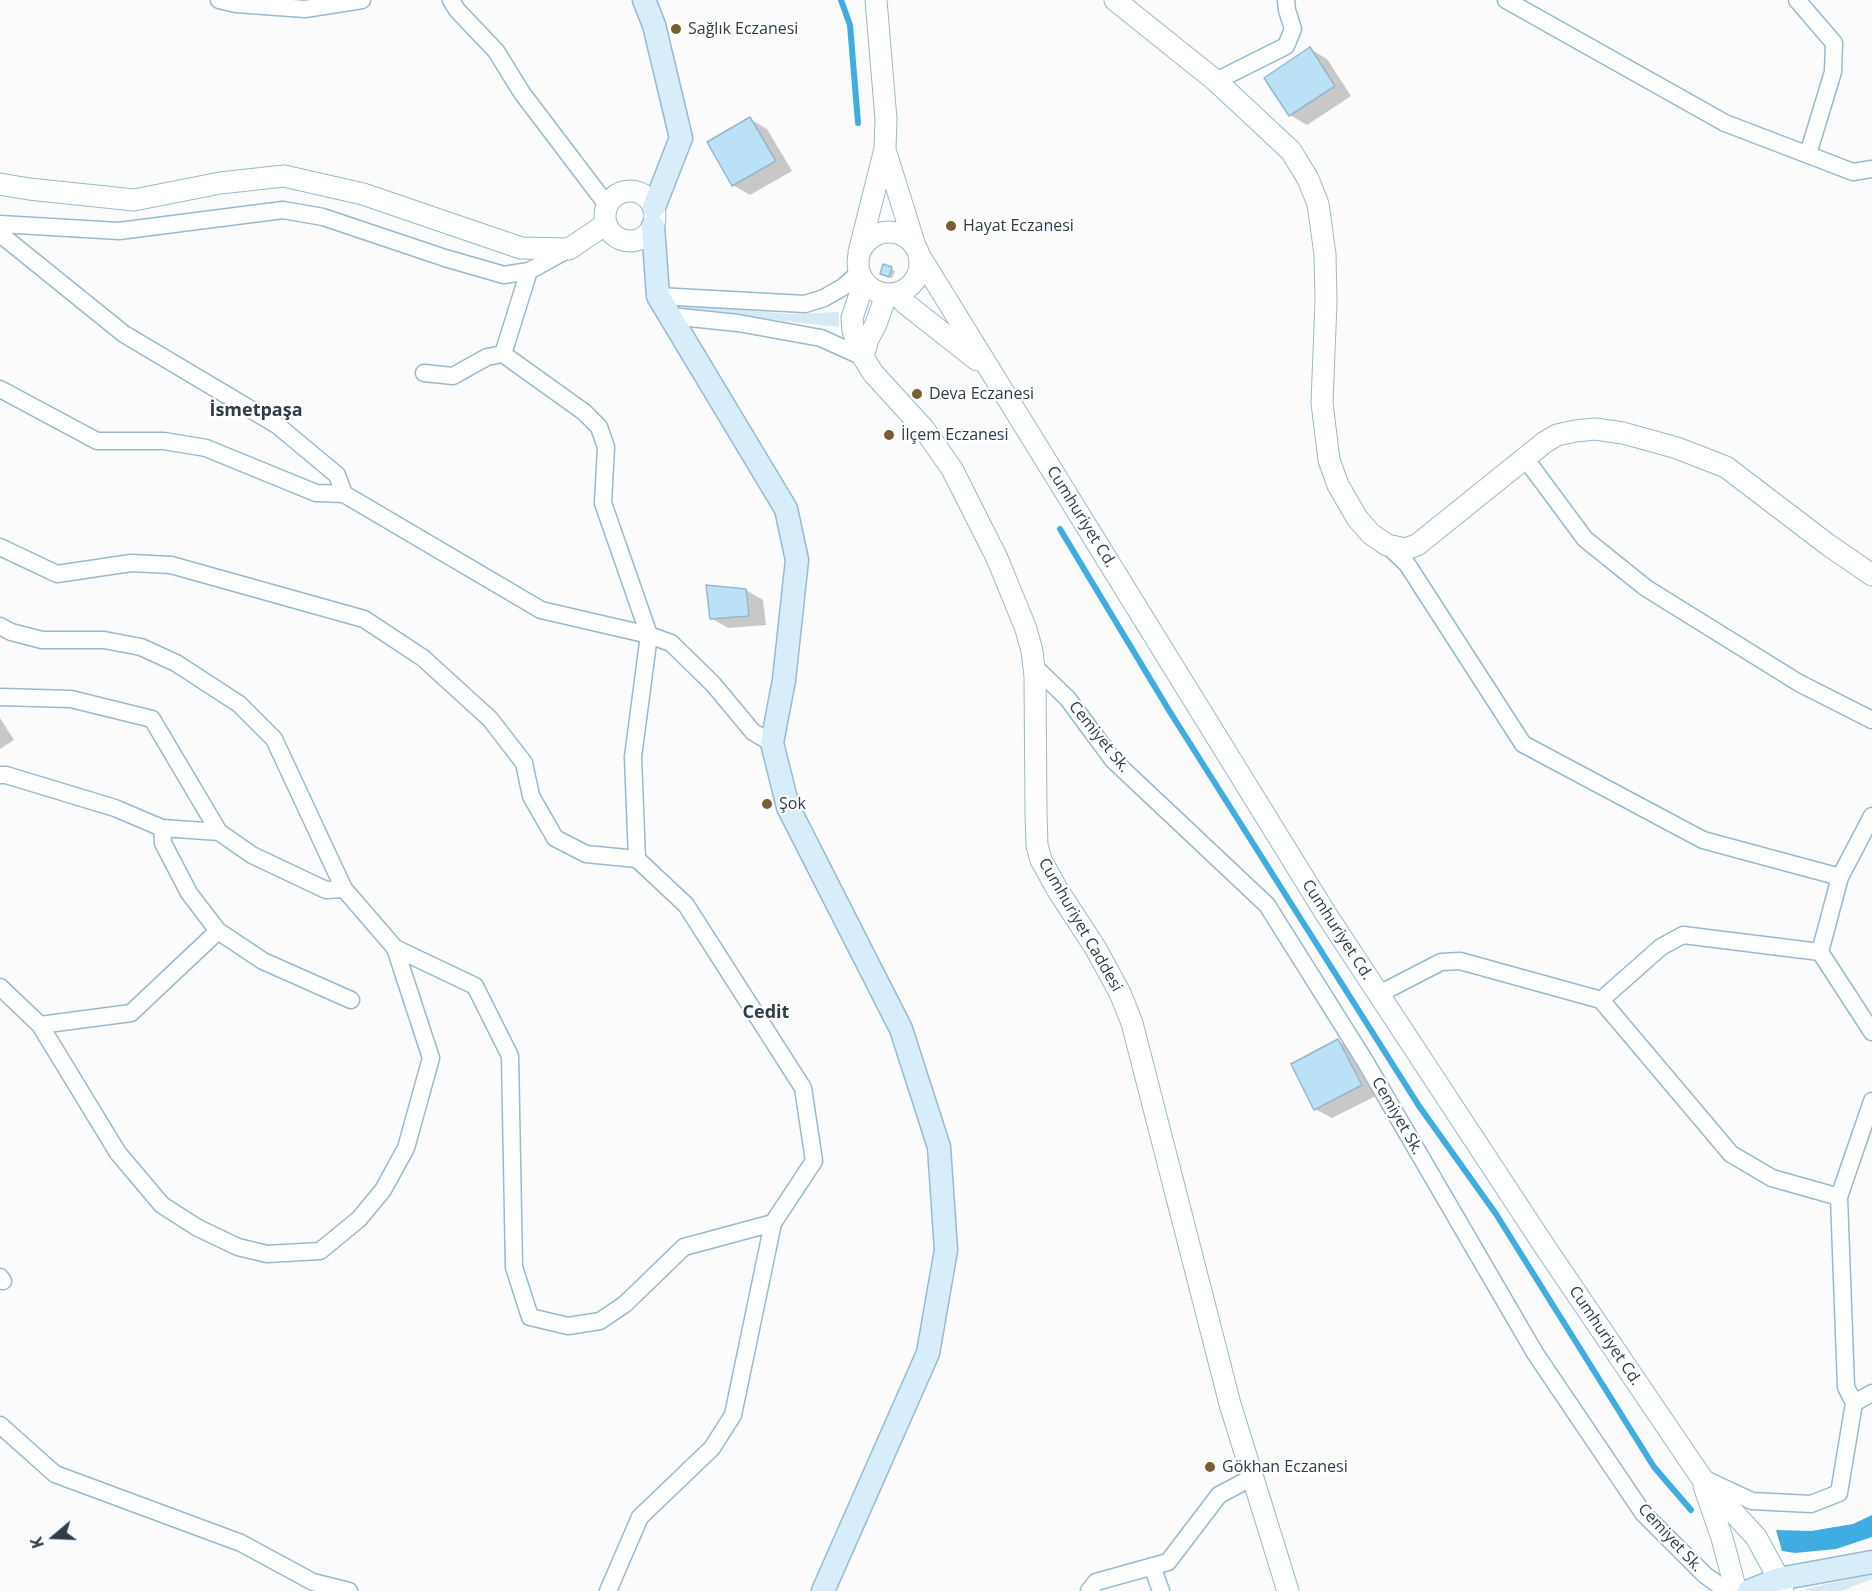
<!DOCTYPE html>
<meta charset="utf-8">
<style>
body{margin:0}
#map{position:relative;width:1872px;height:1591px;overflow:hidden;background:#fbfbfb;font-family:"Open Sans",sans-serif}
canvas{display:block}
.north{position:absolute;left:24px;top:1507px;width:60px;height:60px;-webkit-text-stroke:4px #fff;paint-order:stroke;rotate:251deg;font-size:16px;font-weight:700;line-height:24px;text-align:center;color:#2e3d46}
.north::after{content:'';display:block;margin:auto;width:21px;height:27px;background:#2e3d46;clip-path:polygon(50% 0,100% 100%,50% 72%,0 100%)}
</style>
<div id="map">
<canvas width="1872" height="1591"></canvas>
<div class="north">K</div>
</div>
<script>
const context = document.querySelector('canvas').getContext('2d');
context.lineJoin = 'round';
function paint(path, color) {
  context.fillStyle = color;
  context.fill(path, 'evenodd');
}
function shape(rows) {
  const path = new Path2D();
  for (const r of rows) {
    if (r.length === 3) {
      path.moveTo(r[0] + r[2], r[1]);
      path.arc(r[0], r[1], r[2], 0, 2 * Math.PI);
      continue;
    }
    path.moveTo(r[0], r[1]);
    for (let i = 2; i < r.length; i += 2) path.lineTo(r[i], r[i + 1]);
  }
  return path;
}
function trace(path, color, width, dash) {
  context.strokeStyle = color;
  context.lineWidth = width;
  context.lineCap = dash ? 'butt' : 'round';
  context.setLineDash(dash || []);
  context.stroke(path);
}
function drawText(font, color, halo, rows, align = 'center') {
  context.font = font + ' "Open Sans",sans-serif';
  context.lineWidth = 4.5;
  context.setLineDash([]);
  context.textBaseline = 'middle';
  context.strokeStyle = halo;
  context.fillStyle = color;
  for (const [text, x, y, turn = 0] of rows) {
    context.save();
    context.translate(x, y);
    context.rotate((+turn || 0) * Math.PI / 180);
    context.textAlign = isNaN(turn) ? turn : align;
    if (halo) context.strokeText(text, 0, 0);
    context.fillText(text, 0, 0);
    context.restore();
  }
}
paint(shape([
 [681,305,792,314,839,312,839,327,682,310],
 [1872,1574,1872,1579,1841,1591,1806,1591,1805,1589]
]), '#d9e9f3');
paint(shape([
 [1872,1515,1872,1537,1836,1549,1795,1553,1782,1551,1776,1530,1811,1531,1853,1524]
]), '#3face2');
paint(shape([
 [1310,49,1327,59,1351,96,1307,125,1290,115],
 [750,119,767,129,792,171,750,195,733,185],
 [891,269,895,271,892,278,885,276],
 [746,590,763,600,766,625,728,628,711,618],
 [0,718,14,740,0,749],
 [1338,1041,1355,1051,1378,1095,1332,1118,1315,1109]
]), '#0003');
trace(shape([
 [841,0,850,25,858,123],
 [1060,529,1170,712,1419,1106,1496,1214,1654,1467,1691,1510]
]), '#3face2', 6);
const building = shape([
 [1310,47,1335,86,1289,116,1264,78,1310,47],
 [750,117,776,161,732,186,707,142,750,117],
 [883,264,892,267,889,277,880,274,883,264],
 [706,585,746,589,749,616,710,619,706,585],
 [1338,1039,1362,1085,1314,1110,1291,1064,1338,1039]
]);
paint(building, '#bbe1f7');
trace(building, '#94b7cd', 1.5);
const minor = shape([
 [219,0,236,4,305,9,362,0],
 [451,0,457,10,496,51,522,93,607,205],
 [1506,0,1725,123,1853,172,1872,169],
 [1797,0,1834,43,1833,72,1808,154],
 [1216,81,1286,46,1293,29,1287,10,1286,0],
 [0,224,119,231,283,210,323,217,445,258,504,275,529,271,569,249],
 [0,234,124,334,277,425,337,475,344,494],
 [529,271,503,354,584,412,599,427,606,447,603,503,649,635,633,757,637,859],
 [658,296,805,304,824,298,843,287,859,273],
 [670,316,738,323,821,338,863,357],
 [424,373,453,376,487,357,503,354],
 [0,389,97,441,164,441,206,448,316,493,344,494,541,610,649,635,671,643,713,684,753,732,772,743],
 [1525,458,1585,539,1646,588,1799,683,1872,720],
 [1387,545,1407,564,1523,744,1703,840,1840,877],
 [0,547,57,574,131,563,171,565,364,619,423,658,490,719,524,763,531,796,555,838,586,854,637,859,686,905,803,1088,814,1161,773,1223,733,1415,712,1448,640,1517,608,1591],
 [0,626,11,632,42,640,104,640,141,647,176,663,239,704,274,739,344,889,395,948,431,1058,406,1148,383,1190,359,1219,320,1251,267,1254,238,1247,198,1228,162,1205,118,1153,40,1025,0,987],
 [1034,666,1068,699,1113,760,1267,905,1365,1061,1535,1353,1643,1513,1705,1575,1727,1591],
 [0,697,71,699,152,719,219,832,252,855,326,890,344,889],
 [0,775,6,775,115,808,162,828,219,832],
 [1872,816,1840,877,1820,952,1872,1032],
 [162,828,163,843,189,893,218,931,263,961,351,1000],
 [395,948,475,986,510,1056,514,1267,530,1317,568,1326,600,1321,625,1304,684,1247,773,1223],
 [1379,994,1441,962,1460,961,1601,1000,1731,1154,1772,1178,1839,1197],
 [1601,1000,1661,947,1683,935,1820,952],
 [40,1025,131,1013,218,931],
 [0,1277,3,1281],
 [1854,1403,1846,1387,1839,1197,1872,1101],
 [0,1425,55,1474,241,1543,313,1582,349,1591],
 [1707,1480,1752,1501,1811,1504,1839,1493,1854,1403,1872,1393],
 [1152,1566,1161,1591],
 [1089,1591,1096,1582,1168,1562,1219,1495,1253,1477]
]);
const tertiary = shape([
 [1115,0,1216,81,1291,151,1308,179,1318,204,1325,254,1326,302,1322,403,1329,460,1338,485,1357,518,1371,534,1387,545,1405,549,1417,545,1545,442,1557,435,1575,431,1595,429,1623,433,1677,448,1726,467,1827,544,1872,575],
 [885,150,915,246],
 [0,184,29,189,134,200,220,183,284,176,363,194,521,248,569,249,606,224],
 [630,216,25],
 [889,263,31],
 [859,252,885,149,886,119,876,0],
 [919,255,1326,914,1545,1247,1701,1477,1756,1537,1779,1579,1783,1591],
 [864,282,852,318,853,331,863,357,873,373,924,429,952,469,997,558,1026,629,1032,651,1035,676,1036,813,1037,845,1041,860,1057,889,1096,949,1120,993,1132,1023,1230,1404,1288,1591],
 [896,294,906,304,977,360],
 [863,357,868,339,876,324,886,295],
 [1704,1486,1722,1538,1736,1591]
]);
const secondary = shape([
 [644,0,654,25,681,138,654,207],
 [653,226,658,296,786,509,797,560,784,680,772,743,788,807,901,1029,939,1147,946,1250,928,1353,823,1591],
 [1749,1591,1779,1579,1872,1562]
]);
trace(minor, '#96bacf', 19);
trace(tertiary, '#96bacf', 23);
trace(secondary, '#96bacf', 25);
trace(minor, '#fff', 16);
trace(tertiary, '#fff', 21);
trace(secondary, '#d8edfa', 22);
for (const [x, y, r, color] of [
 [676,29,6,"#766030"],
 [951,226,6,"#766030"],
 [917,394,6,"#766030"],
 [889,435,6,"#766030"],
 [767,804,6,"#766030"],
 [1210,1467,6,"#766030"]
]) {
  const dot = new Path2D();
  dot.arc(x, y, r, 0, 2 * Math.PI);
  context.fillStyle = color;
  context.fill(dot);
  trace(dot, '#fff', 2);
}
drawText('16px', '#2e3d46', '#fff', [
 ["Sağlık Eczanesi",688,29],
 ["Hayat Eczanesi",963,226],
 ["Deva Eczanesi",929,394],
 ["İlçem Eczanesi",901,435],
 ["Şok",779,804],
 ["Gökhan Eczanesi",1222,1467]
], 'left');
drawText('16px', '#2e3d46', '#fff', [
 ["Cumhuriyet Cd.",1081,517,58],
 ["Cemiyet Sk.",1099,737,51],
 ["Cumhuriyet Caddesi",1080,925,60],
 ["Cumhuriyet Cd.",1337,930,57],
 ["Cemiyet Sk.",1397,1116,60],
 ["Cumhuriyet Cd.",1605,1336,56],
 ["Cemiyet Sk.",1670,1538,47]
]);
drawText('bold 18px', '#2e3d46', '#fff', [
 ["İsmetpaşa",256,411],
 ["Cedit",766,1013]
]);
</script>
